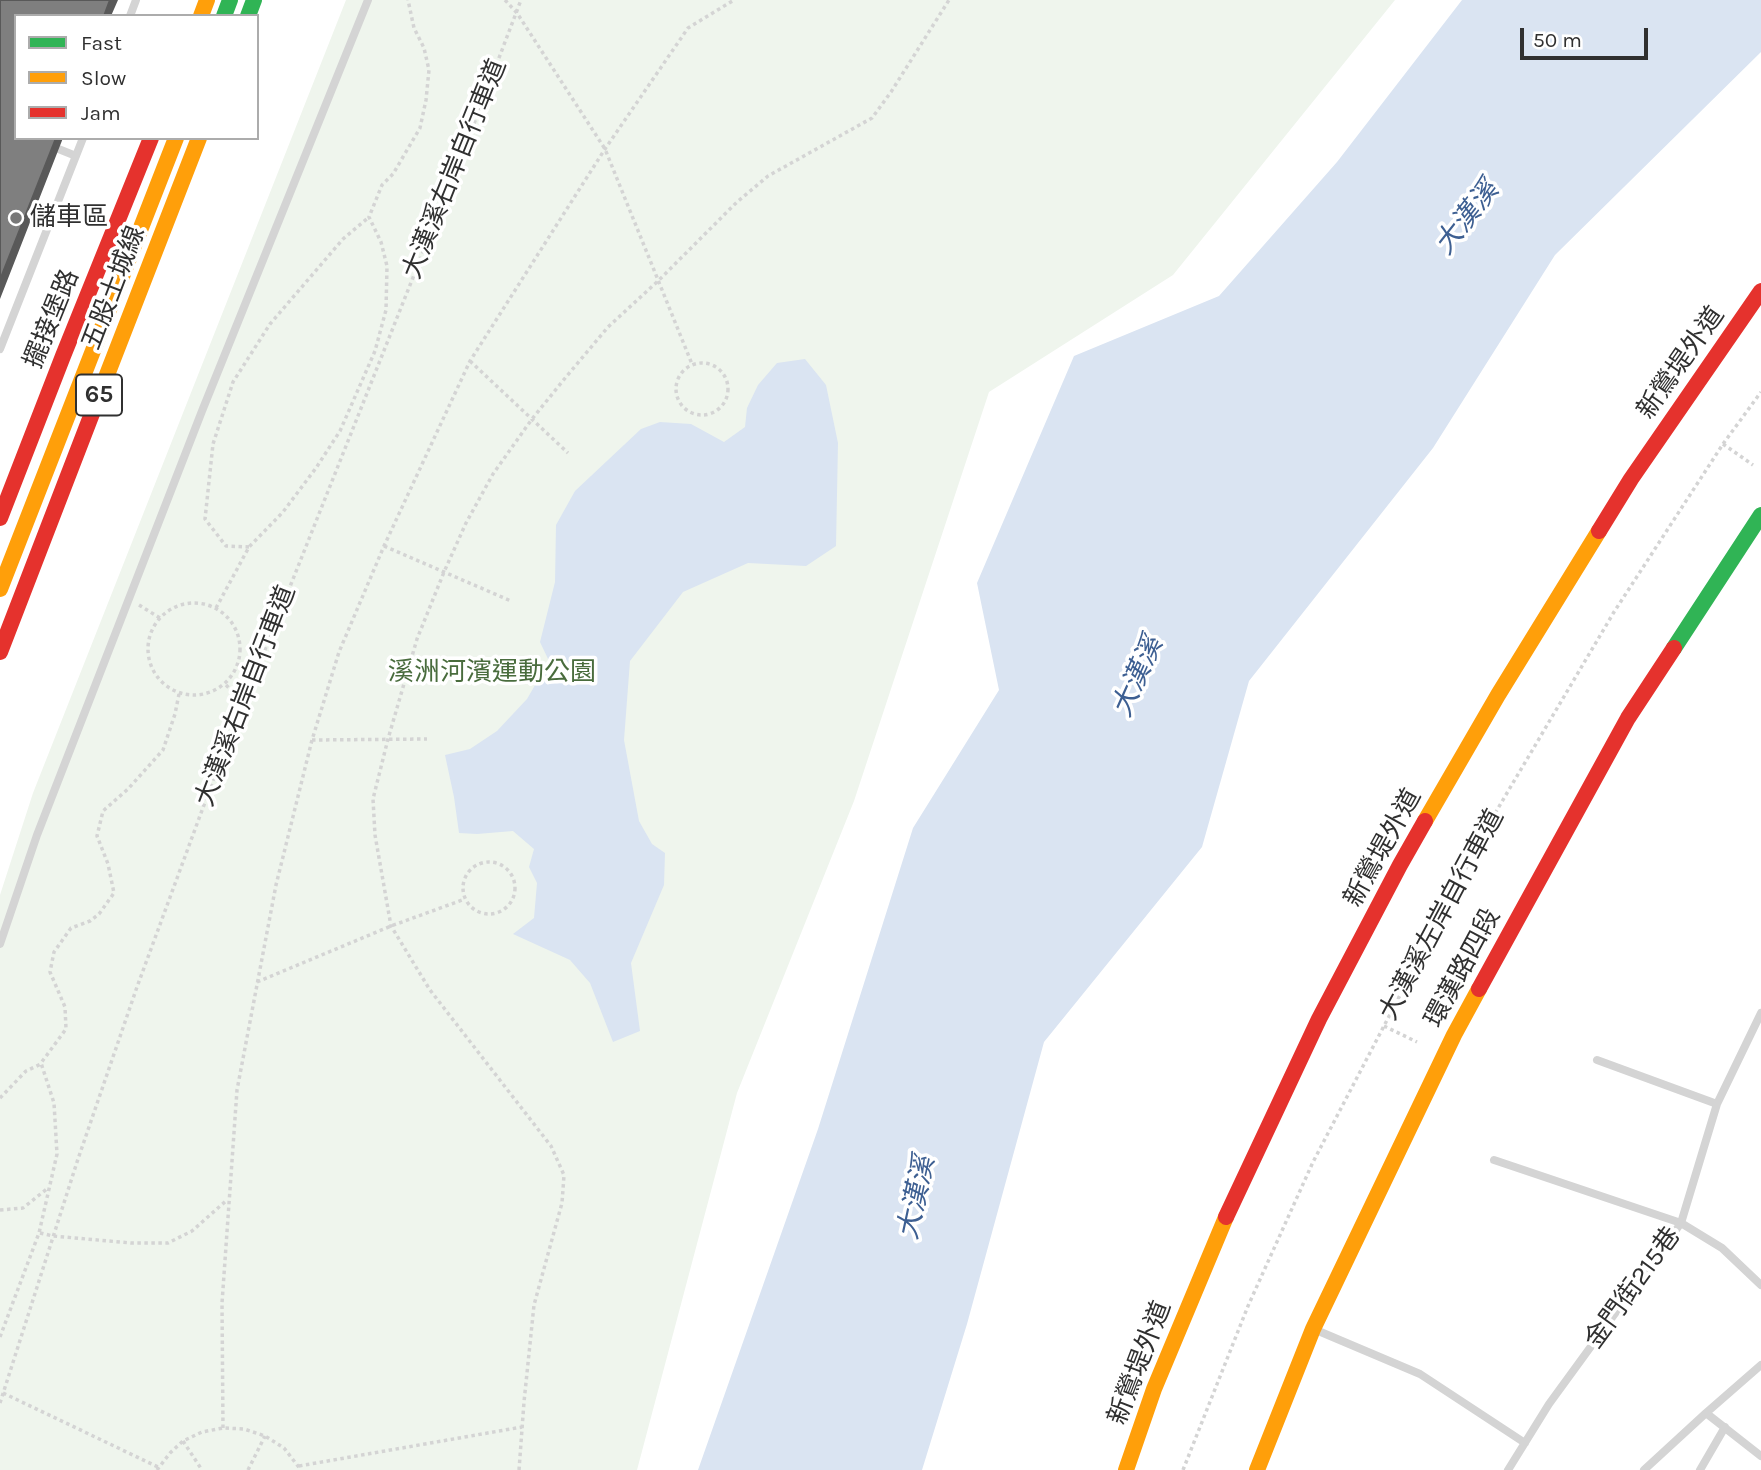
<!DOCTYPE html>
<meta charset="utf-8">
<style>
body{margin:0}
#map{position:relative;width:1761px;height:1470px;overflow:hidden;background:#fff;font-family:Karla,sans-serif}
canvas{display:block}
.legend{position:absolute;left:14px;top:14px;width:245px;height:126px;box-sizing:border-box;background:#fff;border:2px solid #acacac;margin:0;padding:9px 12px;list-style:none;font-size:21px;color:#303030}
.legend li{display:flex;align-items:center;gap:14px;height:35px}
.legend b{width:35px;border:2px solid #acacac}
.scale{position:absolute;left:1520px;top:28px;width:128px;height:32px;box-sizing:border-box;border:4px solid #303030;border-top:0;padding-left:9px;font-size:21px;line-height:24px;white-space:nowrap;color:#303030;-webkit-text-stroke:5px #fff;paint-order:stroke}
</style>
<div id="map">
<canvas width="1761" height="1470"></canvas>
<ul class="legend">
<li><b style="height:9px;background:#30b455"></b>Fast</li>
<li><b style="height:9px;background:#ff9f0a"></b>Slow</li>
<li><b style="height:9px;background:#e5322d"></b>Jam</li>
</ul>
<div class="scale">50 m</div>
</div>
<script>
const context = document.querySelector('canvas').getContext('2d');
context.lineJoin = 'round';
function paint(path, color) {
  context.fillStyle = color;
  context.fill(path, 'evenodd');
}
function shape(rows) {
  const path = new Path2D();
  for (const r of rows) {
    if (r.length === 3) {
      path.moveTo(r[0] + r[2], r[1]);
      path.arc(r[0], r[1], r[2], 0, 2 * Math.PI);
      continue;
    }
    path.moveTo(r[0], r[1]);
    for (let i = 2; i < r.length; i += 2) path.lineTo(r[i], r[i + 1]);
  }
  return path;
}
function trace(path, color, width, dash) {
  context.strokeStyle = color;
  context.lineWidth = width;
  context.lineCap = dash ? 'butt' : 'round';
  context.setLineDash(dash || []);
  context.stroke(path);
}
function drawText(font, color, halo, rows, align = 'center') {
  context.font = font + ' Karla,"Noto Sans TC",sans-serif';
  context.lineWidth = 7;
  context.setLineDash([]);
  context.textBaseline = 'middle';
  context.strokeStyle = halo;
  context.fillStyle = color;
  for (const [text, x, y, turn = 0] of rows) {
    context.save();
    context.translate(x, y);
    context.rotate((+turn || 0) * Math.PI / 180);
    context.textAlign = isNaN(turn) ? turn : align;
    if (halo) context.strokeText(text, 0, 0);
    context.fillText(text, 0, 0);
    context.restore();
  }
}
paint(shape([
 [346,0,1395,0,1173,275,989,392,854,801,737,1093,637,1470,0,1470,0,895,33,793]
]), '#eff5ed');
paint(shape([
 [1462,0,1761,0,1761,52,1555,255,1433,448,1249,681,1202,847,1044,1042,967,1324,922,1470,698,1470,818,1129,913,828,999,690,977,583,1074,356,1219,296,1337,162],
 [805,359,826,385,838,443,836,546,806,566,748,563,683,592,630,661,624,740,639,821,652,844,665,853,664,885,631,963,640,1031,613,1042,590,983,570,960,513,934,534,918,537,883,529,867,534,849,513,831,477,834,459,833,454,797,445,755,470,749,497,731,527,699,549,661,540,642,555,582,556,525,575,491,641,429,660,422,691,424,724,442,745,427,747,408,758,385,777,363]
]), '#dae4f2');
trace(shape([
 [505,0,517,13,605,149,692,364],
 [470,361,568,453],
 [702,389,26],
 [1723,444,1753,465],
 [384,546,511,601],
 [249,547,226,546,205,519,213,444,233,382,270,324,343,239,369,217],
 [194,649,46],
 [139,605,160,618],
 [216,608,249,547,283,512,316,468,340,431,375,351,386,310,387,266,381,242,369,217,382,185,393,174,420,128,426,100,429,70,424,48,414,28,408,0],
 [226,685,243,702],
 [312,740,427,739],
 [489,888,26],
 [257,982,391,926,465,899],
 [1384,1026,1417,1042],
 [0,1098,26,1071,41,1064],
 [0,1210,23,1208,48,1188],
 [40,1233,53,1236,131,1243,168,1243,192,1231,227,1200],
 [0,1337,39,1233,57,1154,54,1103,41,1063,66,1029,65,1007,50,972,54,952,71,928,90,921,99,914,114,893,108,864,97,836,103,811,128,789,163,750,175,714,179,694],
 [3,1393,158,1467],
 [0,1403,78,1159,137,987,215,775,467,142,521,0],
 [223,1428,222,1303,237,1090,276,885,312,740,339,652,384,546,470,361,605,149,688,28,734,0],
 [183,1441,202,1470],
 [299,1466,522,1427],
 [157,1470,170,1453,183,1441,202,1432,223,1428,244,1429,265,1436,284,1448,301,1470],
 [248,1470,265,1436],
 [519,1470,524,1402,534,1305,562,1203,564,1175,551,1146,430,990,391,926,375,835,373,799,388,739,417,639,444,572,466,523,493,474,532,419,566,377,608,327,658,281,737,202,768,176,872,118,891,92,949,0],
 [1183,1470,1248,1306,1313,1162,1494,815,1614,612,1723,444,1761,392]
]), '#d4d4d4', 3.5, [3.5, 3.5]);
trace(shape([
 [130,16,136,0],
 [31,138,76,156],
 [0,349,83,138],
 [0,944,37,835,202,411,368,0],
 [1597,1060,1717,1104],
 [1494,1160,1681,1223,1722,1248,1761,1285],
 [1316,1330,1420,1374,1525,1443],
 [1706,1413,1761,1456],
 [1508,1470,1549,1404,1681,1223,1717,1104,1761,1013],
 [1644,1470,1706,1413,1761,1365],
 [1700,1470,1725,1427]
]), '#d4d4d4', 8);
trace(shape([
 [224,16,230,0],
 [248,16,254,0],
 [1674,648,1761,515]
]), '#30b455', 16);
trace(shape([
 [201,16,207,0],
 [98,398,199,138],
 [0,589,176,138],
 [1425,821,1498,695,1599,531],
 [1126,1470,1154,1389,1226,1217],
 [1257,1470,1313,1329,1454,1035,1479,989]
]), '#ff9f0a', 16);
trace(shape([
 [0,518,63,356,151,138],
 [1599,531,1631,479,1761,291],
 [0,652,98,398],
 [1479,989,1628,718,1674,648],
 [1226,1217,1319,1019,1400,865,1425,821]
]), '#e5322d', 16);
paint(shape([
 [110,0,118,0,111,16,104,16],
 [56,138,63,138,0,299,0,280]
]), '#595959');
const building = shape([
 [0,0,110,0,104,16,16,16,16,138,56,138,0,280,0,0]
]);
paint(building, '#7f7f7f');
trace(building, '#595959', 2);
for (const [x, y, r, color] of [
 [16,218,7,"#787878"]
]) {
  const dot = new Path2D();
  dot.arc(x, y, r, 0, 2 * Math.PI);
  context.fillStyle = color;
  context.fill(dot);
  trace(dot, '#fff', 2.5);
}
for (const [x, y, w] of [
 [99,395,46]
]) {
  const box = new Path2D();
  box.roundRect(x - w / 2, y - 20.5, w, 41, 5);
  context.fillStyle = '#fff';
  context.fill(box);
  trace(box, '#303030', 2);
}
drawText('bold 24px', '#303030', null, [
 ["65",99,395]
]);
drawText('26px', '#303030', '#fff', [
 ["大漢溪右岸自行車道",455,169,-68],
 ["五股土城線",114,288,-69],
 ["擺接堡路",52,319,-68],
 ["新鶯堤外道",1681,363,-55],
 ["大漢溪右岸自行車道",246,696,-69],
 ["新鶯堤外道",1383,848,-61],
 ["大漢溪左岸自行車道",1442,915,-62],
 ["環漢路四段",1463,968,-62],
 ["金門街215巷",1633,1288,-54],
 ["新鶯堤外道",1140,1363,-69]
]);
drawText('26px', '#303030', '#fff', [
 ["儲車區",30,218]
], 'left');
drawText('26px', '#496c3d', '#fff', [
 ["溪洲河濱運動公園",492,673]
]);
drawText('italic 28px', '#3d5f92', '#fff', [
 ["大漢溪",1467,218,-52],
 ["大漢溪",1138,677,-66],
 ["大漢溪",917,1198,-78]
]);
</script>
